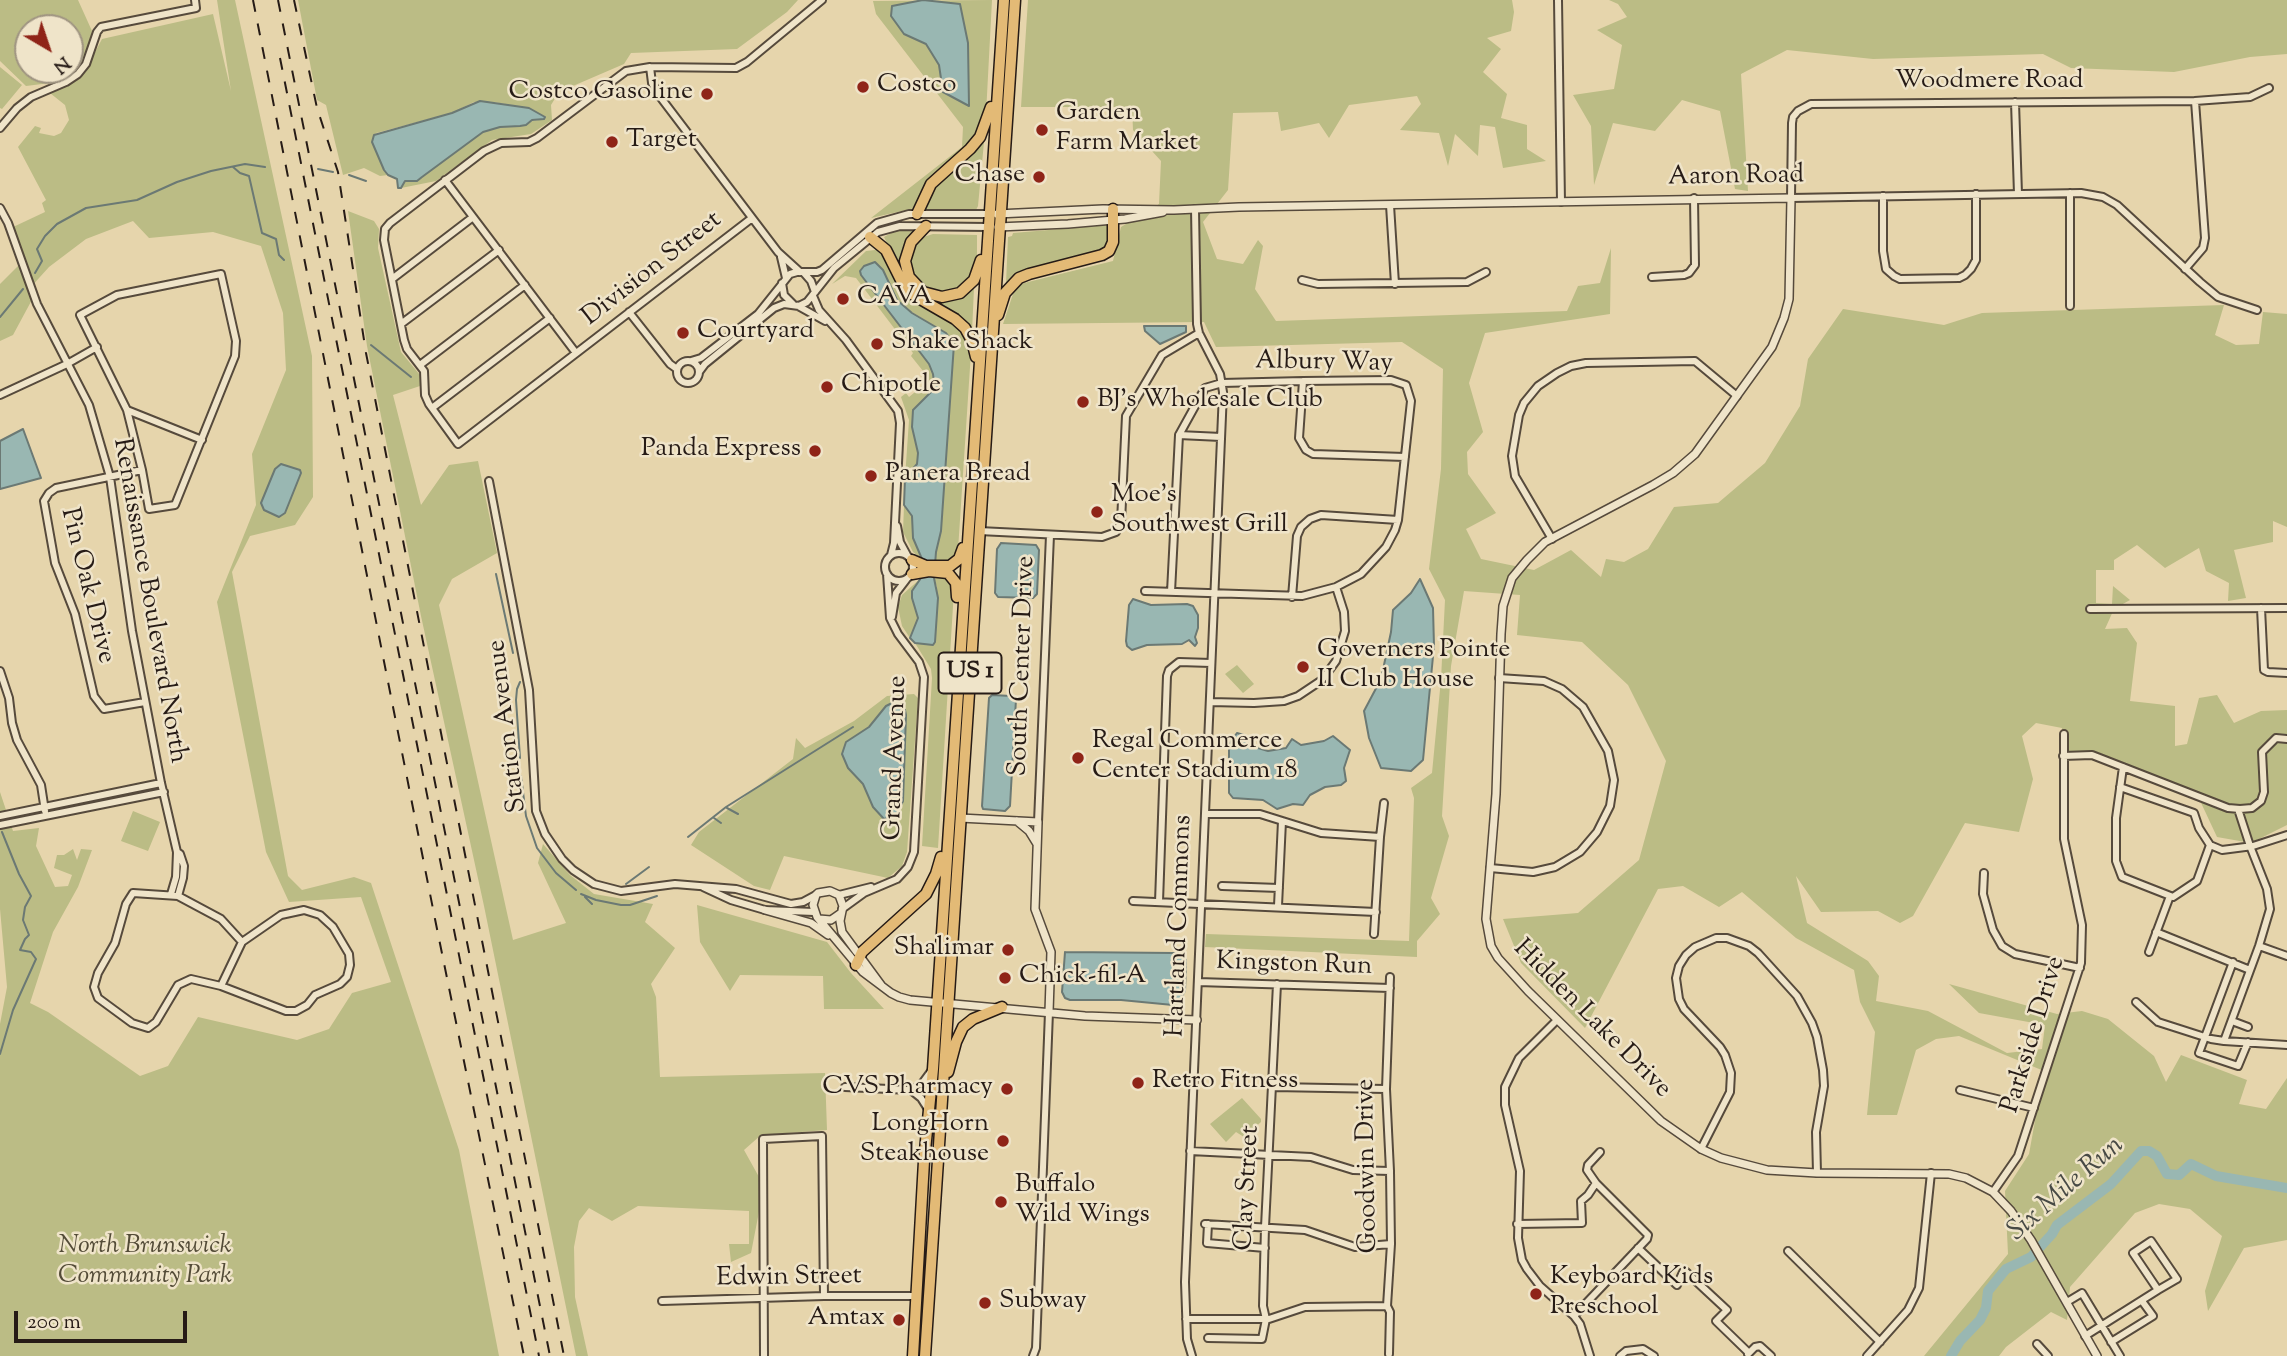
<!DOCTYPE html>
<style>
body{margin:0}
#map{position:relative;width:2287px;height:1356px;overflow:hidden;background:#e6d5ac;font-family:"Sorts Mill Goudy",serif}
canvas{display:block}
.north{position:absolute;left:14px;top:14px;width:70px;height:70px;box-sizing:border-box;background:#efe4c9;border:2px solid #9f9481;border-radius:50%;rotate:141deg;font-size:19px;font-weight:700;line-height:28px;text-align:center;color:#261b16}
.north::after{content:'';display:block;margin:auto;width:24px;height:32px;background:#8f2418;clip-path:polygon(50% 0,100% 100%,50% 72%,0 100%)}
.scale{position:absolute;left:14px;top:1311px;width:173px;height:32px;box-sizing:border-box;border:4px solid #261b16;border-top:0;padding-left:9px;font-size:21px;line-height:24px;white-space:nowrap;color:#261b16;-webkit-text-stroke:5px #efe4c9;paint-order:stroke}
</style>
<div id="map">
<canvas width="2287" height="1356"></canvas>
<div class="north">N</div>
<div class="scale">200 m</div>
</div>
<script>
const context = document.querySelector('canvas').getContext('2d');
context.lineJoin = 'round';
function paint(path, color) {
  context.fillStyle = color;
  context.fill(path, 'evenodd');
}
function shape(rows) {
  const path = new Path2D();
  for (const r of rows) {
    if (r.length === 3) {
      path.moveTo(r[0] + r[2], r[1]);
      path.arc(r[0], r[1], r[2], 0, 2 * Math.PI);
      continue;
    }
    path.moveTo(r[0], r[1]);
    for (let i = 2; i < r.length; i += 2) path.lineTo(r[i], r[i + 1]);
  }
  return path;
}
function trace(path, color, width, dash) {
  context.strokeStyle = color;
  context.lineWidth = width;
  context.lineCap = dash ? 'butt' : 'round';
  context.setLineDash(dash || []);
  context.stroke(path);
}
function drawText(font, color, halo, rows, align = 'center') {
  context.font = font + ' "Sorts Mill Goudy",serif';
  context.lineWidth = 5;
  context.setLineDash([]);
  context.textBaseline = 'middle';
  context.strokeStyle = halo;
  context.fillStyle = color;
  for (const [text, x, y, turn = 0] of rows) {
    context.save();
    context.translate(x, y);
    context.rotate((+turn || 0) * Math.PI / 180);
    context.textAlign = isNaN(turn) ? turn : align;
    if (halo) context.strokeText(text, 0, 0);
    context.fillText(text, 0, 0);
    context.restore();
  }
}
paint(shape([
 [0,0,78,0,92,31,86,57,66,81,26,86,0,61],
 [28,28,70,28,70,70,28,70],
 [217,0,235,0,312,356,313,497,295,525,250,536,232,572,288,876,302,890,354,877,371,883,459,1150,499,1356,0,1356,0,1024,7,987,0,909,0,792,13,831,39,828,36,846,55,887,68,886,72,875,54,868,57,855,64,855,73,849,77,860,81,849,92,850,78,887,53,932,30,1003,48,1012,140,1076,168,1066,198,1017,297,1040,329,1029,352,993,391,982,361,897,289,902,266,852,217,602,256,505,252,454,286,370,283,313,261,246,213,232,149,238,133,221,86,239,49,267,30,288,34,296,13,335,0,341,0,284,23,261,11,228,45,212,42,203,46,200,18,147,35,126,41,128,39,133,54,136,61,133,69,120,65,105,50,93,72,81,85,71,102,39,213,14,231,91],
 [298,0,798,0,787,12,737,49,631,53,624,64,559,92,551,105,552,120,531,134,492,140,436,181,401,188,405,181,417,181,422,177,483,132,500,127,544,119,529,108,493,102,474,102,452,113,376,133,373,138,384,170,388,175,380,176,364,168,343,175,326,105,317,100],
 [992,0,986,114,980,128,968,146,927,183,917,199,915,208,871,218,962,147,963,127,876,14,873,1],
 [1028,0,1512,0,1514,12,1511,31,1487,38,1501,49,1483,72,1507,94,1501,118,1527,125,1527,149,1546,161,1503,168,1495,127,1480,125,1478,156,1455,134,1448,166,1439,133,1400,130,1421,104,1417,96,1349,105,1329,138,1319,123,1281,131,1278,112,1233,113,1228,190,1203,222,1217,259,1243,264,1258,240,1263,246,1255,289,1276,321,1567,311,1578,286,1600,283,1611,248,1610,314,1485,333,1469,383,1483,432,1467,452,1468,474,1496,513,1466,529,1481,559,1534,570,1571,550,1601,577,1606,559,1624,562,1648,549,1674,507,1718,503,1765,463,1800,406,1808,359,1843,309,1944,325,1982,313,2224,305,2215,335,2236,345,2259,344,2263,312,2287,314,2287,527,2273,521,2273,542,2234,550,2246,598,2228,601,2229,583,2206,571,2199,548,2165,568,2137,545,2114,560,2114,570,2096,570,2096,603,2112,604,2113,586,2130,600,2114,609,2105,629,2127,628,2137,643,2130,701,2175,706,2175,746,2187,744,2199,698,2217,695,2234,723,2261,711,2287,710,2287,825,2251,843,2217,837,2196,792,2061,749,2062,728,2036,723,2022,736,2033,779,2019,832,1965,823,1913,916,1900,923,1878,911,1821,912,1796,876,1807,923,1868,961,1879,976,1876,1001,1928,1011,2007,1053,2042,1049,2045,1025,1979,1013,1949,984,2057,1014,2082,1011,2108,1019,2154,1056,2166,1082,2181,1055,2247,1080,2239,1104,2266,1109,2287,1078,2287,1240,2244,1248,2208,1311,2205,1291,2222,1236,2190,1209,2159,1204,2135,1213,2070,1287,2067,1320,2051,1312,2006,1347,1999,1356,1924,1356,2008,1254,2005,1191,2029,1154,2044,1071,1959,1036,1936,1039,1916,1050,1897,1115,1867,1115,1875,1032,1860,1002,1854,970,1796,938,1742,892,1719,907,1683,886,1658,889,1585,1028,1521,963,1503,919,1578,913,1639,860,1666,761,1628,685,1582,642,1517,635,1520,595,1464,591,1451,666,1442,816,1449,836,1431,898,1440,914,1417,941,1417,957,1205,947,1206,934,1409,941,1414,798,1411,788,1432,773,1441,679,1445,600,1429,569,1441,469,1443,369,1402,342,1216,347,1204,322,1003,324,1016,285,1113,261,1121,227,1159,204,1161,161,1133,130,1132,107,1021,107],
 [1609,0,2287,0,2287,54,2250,57,2174,72,2071,68,2043,54,1873,59,1787,50,1741,74,1748,191,1735,189,1720,111,1682,100,1655,131,1613,123,1594,185,1591,126,1573,95,1614,89,1622,45,1597,30,1627,17,1618,4],
 [0,67,22,85,2,109,0,108],
 [984,142,978,206,976,210,925,211,933,187],
 [348,211,374,221,379,229,378,248,401,352,420,375,420,386,393,395,421,505,449,465,478,461,497,553,452,579,439,605,513,940,566,923,538,863,543,844,570,875,594,894,653,904,645,922,675,948,651,984,656,997,660,1077,825,1073,827,1130,761,1135,744,1150,764,1186,751,1253,731,1262,729,1244,749,1244,749,1211,638,1206,612,1221,589,1208,579,1221,574,1247,575,1297,588,1356,576,1356,484,906,421,616,367,346],
 [1108,225,1108,243,1102,252,1023,272,1006,284,1008,237,1012,236,1013,233],
 [914,230,905,242,901,272,884,237,895,231],
 [933,234,977,235,977,259,973,273,962,286,949,293,928,291,917,282,910,268,909,253,917,239],
 [876,248,884,254,901,289,913,301,950,321,965,334,971,352,958,550,954,559,946,565,935,564,936,552,941,531,954,344,946,333,912,312,897,300,883,271,860,270,861,275,929,364,933,374,934,382,931,392,913,410,918,453,917,464,905,478,909,420,901,397,906,393,909,397,926,383,923,379,927,376,911,356,913,353,856,278,845,276,832,284,866,251,875,250],
 [974,288,972,332,925,299,957,299],
 [904,505,912,516,913,538,922,559,913,552,903,532],
 [949,577,954,590,938,848,922,846,932,678,931,669,915,643,933,645,937,587,934,578],
 [921,578,912,598,918,618,910,638,902,626,898,607,902,595],
 [1237,665,1254,684,1243,693,1225,674],
 [914,694,918,698,907,852,902,866,888,878,784,856,770,890,754,886,691,845,699,832,793,759,796,738,805,748,854,721,887,696],
 [133,811,160,822,148,851,121,841],
 [697,905,827,942,851,973,884,1009,824,1009,823,976,740,975,730,991,700,942],
 [1242,1098,1261,1119,1261,1122,1244,1137,1236,1132,1226,1142,1210,1124]
]), '#bbbc85');
const water = shape([
 [923,0,960,4,968,43,969,106,943,92,939,65,926,44,904,34,891,16,892,6,923,0],
 [480,101,529,108,545,117,544,119,532,120,526,125,520,126,500,127,483,132,422,177,417,181,405,181,401,188,398,188,397,179,388,175,384,170,372,142,374,135,452,113,480,101],
 [875,262,883,270,897,300,912,313,946,333,954,344,941,531,936,552,934,578,938,598,935,642,933,645,915,643,910,638,918,618,912,598,912,591,921,578,922,559,913,538,912,516,904,505,905,478,917,464,918,453,912,427,913,410,931,392,934,382,933,374,929,364,861,275,860,271,864,266,875,262],
 [1144,326,1186,326,1186,332,1160,344,1145,331,1144,326],
 [23,429,41,478,0,489,0,441,23,429],
 [281,464,300,470,301,473,285,513,279,517,264,510,261,503,275,469,281,464],
 [1001,543,1036,545,1039,550,1037,594,1033,598,998,597,995,593,997,549,1001,543],
 [1420,579,1433,608,1434,646,1423,760,1411,771,1381,768,1369,738,1364,711,1381,679,1391,632,1393,610,1411,593,1420,579],
 [1133,599,1151,605,1187,604,1193,606,1198,615,1198,628,1195,637,1197,643,1195,646,1189,640,1182,644,1147,645,1132,650,1127,646,1126,641,1129,605,1133,599],
 [992,695,1011,696,1016,699,1010,806,1005,811,983,809,982,806,989,698,992,695],
 [892,703,898,704,905,710,906,715,903,801,896,816,884,819,873,807,863,784,848,768,842,754,846,742,869,727,886,706,892,703],
 [1237,733,1244,735,1258,748,1268,751,1286,748,1292,739,1301,745,1324,741,1333,736,1350,750,1344,768,1346,781,1341,785,1325,787,1310,795,1303,805,1293,804,1277,809,1263,800,1233,798,1229,793,1229,744,1237,733],
 [1065,952,1174,953,1181,955,1186,960,1185,991,1178,1003,1173,1005,1121,1000,1070,1000,1065,998,1062,992,1065,952]
]);
paint(water, '#99b7b2');
trace(water, '#6b7974', 2);
trace(shape([
 [233,167,240,173,249,176,262,233,276,239,279,255,284,260],
 [318,169,333,172],
 [349,175,366,181],
 [35,273,42,261,37,249,45,236,57,224,86,208,137,200,177,182,211,171,245,164,265,167],
 [0,317,23,289],
 [371,345,411,377],
 [496,574,513,653],
 [520,682,517,689,516,700,520,758],
 [521,776,526,816,537,848,556,873,576,890],
 [727,808,738,814],
 [714,818,721,823],
 [688,837,726,807,853,727],
 [626,884,649,867],
 [581,894,596,900,621,905,630,905,657,896],
 [585,897,592,904],
 [0,1054,13,1010,36,959,31,952,20,950,25,939,29,935,23,920,25,907,31,896,19,874,2,832]
]), '#6b7974', 2);
trace(shape([
 [1951,1356,1960,1341,1980,1320,1986,1308,1988,1291,2006,1269,2031,1257,2052,1234,2057,1225,2111,1184,2141,1151,2149,1151,2157,1156,2167,1174,2179,1175,2191,1164,2216,1176,2287,1188]
]), '#99b7b2', 10);
const minor = shape([
 [1558,0,1561,202],
 [650,67,652,83,658,94,778,252,800,272],
 [2015,102,2018,194],
 [0,128,17,108,31,97,66,82,78,74,86,64,97,32,101,27,196,8,195,0],
 [445,180,576,353],
 [2070,193,2070,306],
 [1883,196,1883,251,1886,269,1894,276,1900,279,1959,278,1965,275,1971,269,1976,260,1976,194],
 [1390,205,1395,284],
 [0,208,8,223,37,304,89,405,110,477,132,631,161,783,177,852,176,877,171,894],
 [752,218,458,444,429,404,425,395,424,371,407,349,404,340,384,240,385,229,390,223,484,151,501,143,529,142,537,138,626,71,650,67,736,68,747,62,822,0],
 [781,257,786,278],
 [2185,269,2203,248,2205,238,2195,101],
 [804,273,811,281,815,292],
 [221,274,236,341,235,356,175,505,149,509,142,470,127,410,80,315,117,295,221,274],
 [1652,277,1684,275,1689,273,1695,265,1694,198],
 [392,279,473,217],
 [1302,280,1318,284,1467,282,1486,272],
 [782,283,784,295,793,304],
 [813,296,819,310,846,340,898,411,900,423,894,543,891,555],
 [798,306,825,321],
 [2257,310,2218,297,2200,282,2117,205,2103,197,2081,193,1791,198,1792,123,1793,117,1798,111,1811,104,2195,101,2250,97,2269,88],
 [629,312,670,364,677,369],
 [401,324,499,250],
 [688,372,11],
 [691,361,701,358,758,314,790,274,797,272,817,272,822,270,877,223,909,214,989,214],
 [420,365,525,285],
 [699,372,705,364,774,308,784,304,799,306,807,302,834,268,878,232,900,226,988,227],
 [1303,381,1299,438,1306,450,1313,454,1405,457],
 [0,395,67,364,97,347],
 [432,408,550,318],
 [127,410,202,440],
 [1179,435,1221,437],
 [142,470,56,488,49,493,44,501,55,563,75,614,94,696,104,709,145,702],
 [489,481,529,690,536,811,545,834,562,859,573,870,594,884,621,891,675,884,736,889,791,904,803,902,816,895],
 [897,526,900,542,907,555],
 [979,531,1102,537,1116,532,1121,522,1126,416,1162,355,1199,333],
 [1552,539,1515,476,1512,456,1519,415,1524,403,1538,386,1557,373,1571,366,1586,363,1695,361,1737,396],
 [899,567,14],
 [1145,591,1302,596,1336,587,1361,574,1386,547,1395,530,1398,520,1411,401,1406,385,1391,380,1303,381,1222,383,1205,388,1179,435,1171,592],
 [1292,597,1297,536,1301,527,1310,519,1321,515,1398,520],
 [2261,608,2264,670,2268,672,2287,673],
 [2090,609,2287,608],
 [892,617,896,593,906,580],
 [0,671,9,698,12,723,17,740,41,785,45,811],
 [1210,702,1254,703,1284,701,1298,696,1322,680,1336,661,1345,631,1344,612,1336,587],
 [2063,756,2092,755,2228,808,2240,809,2252,808,2261,801,2264,792,2262,752,2276,738,2287,739],
 [2123,767,2116,818,2116,861,2122,877,2173,897,2197,881,2210,845],
 [2120,787,2194,813,2199,828,2210,845,2222,850,2253,846,2287,835],
 [1205,814,1260,814,1321,833,1380,837],
 [0,816,161,783],
 [1038,822,1050,535],
 [0,825,164,792],
 [177,852,180,854,184,866,183,878,178,896],
 [1490,868,1533,872,1555,867,1580,852,1597,832,1610,806,1614,780,1608,751,1583,707,1562,689,1544,681,1499,678],
 [1984,873,1983,894,1993,930,2002,946,2015,954,2080,968],
 [1222,886,1279,888],
 [703,887,731,900,765,910,814,912],
 [839,895,871,887],
 [1133,901,1376,912],
 [1159,902,1167,676,1169,670,1179,662,1211,663],
 [1278,906,1282,821],
 [842,909,864,893,897,879,908,867,914,852,924,677,919,662,898,634,890,618,887,574],
 [2156,932,2250,970],
 [1374,934,1380,837,1384,803],
 [2259,946,2287,956],
 [2149,952,2170,896],
 [2233,962,2199,1053,2238,1066,2248,1042],
 [1198,982,1390,988],
 [221,986,242,942,281,915,304,910,320,915,333,927,349,954,350,965,347,977,340,984,315,995,307,1005,296,1011,286,1011,221,986,191,979,178,985,156,1022,148,1028,132,1023,98,998,94,987,98,973,115,943,126,904,133,893,178,896,221,919,242,942],
 [2136,1002,2158,1022,2211,1039,2224,1041,2259,946,2270,909,2267,889,2250,846,2238,809],
 [1557,1020,1519,1058,1505,1087,1505,1105,1520,1171,1518,1238,1522,1260,1527,1269,1540,1286,1574,1316,1580,1324,1590,1356],
 [2232,1021,2248,1027],
 [2224,1041,2287,1045],
 [845,1087,911,1090,921,1085,932,1070],
 [1273,1087,1386,1089],
 [911,1090,921,1098,928,1109],
 [1960,1090,2034,1108],
 [1701,1149,1730,1092,1731,1073,1725,1055,1720,1047,1684,1009,1679,999,1676,978,1679,966,1686,955,1695,947,1716,938,1727,938,1749,946,1758,953,1797,996,1812,1023,1817,1037,1823,1070,1824,1086,1816,1132,1817,1173],
 [1190,1151,1311,1157,1353,1170,1390,1171],
 [1993,1192,2018,1156,2081,963,2082,925,2064,839,2064,734],
 [1205,1224,1305,1230,1355,1247,1391,1244],
 [1208,1224,1207,1243,1265,1248],
 [1517,1224,1582,1223,1581,1201,1588,1195,1596,1183],
 [2151,1241,2177,1279,2158,1290,2133,1253,2151,1241],
 [1638,1248,1677,1285,1684,1270,1727,1310,1716,1321,1749,1353],
 [1788,1251,1880,1342],
 [662,1301,824,1296,916,1296],
 [2067,1302,2082,1293,2120,1356],
 [1574,1316,1647,1239,1648,1235,1596,1183,1587,1170,1588,1165,1600,1152],
 [1186,1319,1269,1319,1305,1307,1387,1306],
 [2085,1336,2158,1290],
 [1208,1338,1262,1339,1266,1319,1263,1306,1265,1227,1277,984],
 [2111,1342,2153,1316,2142,1301],
 [2037,1344,2048,1356],
 [1389,1354,1390,1312,1387,1306,1391,1244,1390,1171,1386,1089,1390,977],
 [1748,1354,1755,1347,1760,1346,1771,1356],
 [764,1356,763,1139,822,1136,824,1296],
 [1033,1356,1036,1348,1049,1012],
 [1192,1356,1187,1339,1185,1282,1223,392,1220,374,1199,333,1197,324,1195,209],
 [1620,1356,1626,1351,1643,1349,1654,1356],
 [1867,1356,1908,1310,1919,1288,1931,1173]
]);
const tertiary = shape([
 [997,214,1103,209,1174,210,1239,207,1791,198,1789,299,1784,318,1772,347,1695,454,1673,473,1653,485,1545,542,1527,560,1512,578,1503,606,1501,634,1496,794,1486,919,1491,946,1498,958,1528,991,1661,1121,1701,1149,1721,1158,1767,1170,1817,1173,1949,1174,1966,1178,1993,1192,2011,1211,2031,1240,2097,1356],
 [998,227,1068,224,1125,219,1163,212],
 [960,818,1038,822,1035,909,1051,952,1049,1012],
 [1017,821,1029,831,1037,844],
 [765,910,811,923,828,935],
 [819,919,831,920,841,913],
 [881,985,842,932,840,921,843,906,839,895,830,891,818,893,816,895,813,905,817,917,863,972,891,993,899,997,910,1000,1085,1016,1197,1020]
]);
const trunk = shape([
 [917,214,931,184,970,149,980,137,991,107],
 [926,226,911,242,905,261,909,277,923,292,942,297,960,293,974,280,981,260],
 [870,237,886,250,902,282,910,293,955,319,965,328,972,341,976,357],
 [998,315,1005,293,1019,278,1029,274,1102,255,1109,251,1113,242,1113,209],
 [912,560,926,566,950,566,959,559,963,548],
 [912,574,929,571,948,573,956,583,957,597],
 [856,965,862,952,926,894,936,874,941,857],
 [948,1072,956,1042,963,1027,973,1019,1002,1007],
 [913,1356,924,1161,933,1069,1004,0],
 [925,1356,1015,0]
]);
trace(minor, '#564a3c', 10);
trace(tertiary, '#564a3c', 10);
trace(trunk, '#261b16', 13);
trace(minor, '#efe4c9', 6);
trace(tertiary, '#efe4c9', 7);
trace(trunk, '#e3ba76', 10);
trace(shape([
 [253,0,435,919,524,1356],
 [278,0,550,1356],
 [294,0,317,108,338,172,366,353,564,1356],
 [280,58,539,1356]
]), '#261b16', 2, [12, 12]);
for (const [x, y, r, color] of [
 [863,87,7,"#8f2418"],
 [707,94,7,"#8f2418"],
 [1042,130,7,"#8f2418"],
 [612,142,7,"#8f2418"],
 [1039,177,7,"#8f2418"],
 [843,299,7,"#8f2418"],
 [683,333,7,"#8f2418"],
 [877,344,7,"#8f2418"],
 [827,387,7,"#8f2418"],
 [1083,402,7,"#8f2418"],
 [815,451,7,"#8f2418"],
 [871,476,7,"#8f2418"],
 [1097,512,7,"#8f2418"],
 [1303,667,7,"#8f2418"],
 [1078,758,7,"#8f2418"],
 [1008,950,7,"#8f2418"],
 [1005,978,7,"#8f2418"],
 [1138,1083,7,"#8f2418"],
 [1007,1089,7,"#8f2418"],
 [1003,1141,7,"#8f2418"],
 [1001,1202,7,"#8f2418"],
 [1536,1294,7,"#8f2418"],
 [985,1303,7,"#8f2418"],
 [899,1320,7,"#8f2418"]
]) {
  const dot = new Path2D();
  dot.arc(x, y, r, 0, 2 * Math.PI);
  context.fillStyle = color;
  context.fill(dot);
  trace(dot, '#efe4c9', 2.5);
}
for (const [x, y, w] of [
 [970,673,63]
]) {
  const box = new Path2D();
  box.roundRect(x - w / 2, y - 20.5, w, 41, 5);
  context.fillStyle = '#efe4c9';
  context.fill(box);
  trace(box, '#261b16', 2);
}
drawText('bold 24px', '#261b16', null, [
 ["US 1",970,673]
]);
drawText('26px', '#261b16', '#efe4c9', [
 ["Woodmere Road",1989,83],
 ["Aaron Road",1736,178,-1],
 ["Division Street",653,270,-38],
 ["Albury Way",1324,364,1],
 ["Pin Oak Drive",86,586,76],
 ["Renaissance Boulevard North",148,601,80],
 ["South Center Drive",1024,666,-88],
 ["Station Avenue",509,726,-97],
 ["Grand Avenue",897,758,-88],
 ["Hartland Commons",1181,926,-88],
 ["Kingston Run",1294,966,2],
 ["Hidden Lake Drive",1591,1020,45],
 ["Parkside Drive",2035,1035,-73],
 ["Goodwin Drive",1369,1166,-91],
 ["Clay Street",1249,1188,-87],
 ["Edwin Street",789,1279,-1]
]);
drawText('26px', '#261b16', '#efe4c9', [
 ["Costco",877,87],
 ["Costco Gasoline",693,94,"right"],
 ["Garden",1056,115],
 ["Farm Market",1056,145],
 ["Target",626,142],
 ["Chase",1025,177,"right"],
 ["CAVA",857,299],
 ["Courtyard",697,333],
 ["Shake Shack",891,344],
 ["Chipotle",841,387],
 ["BJ's Wholesale Club",1097,402],
 ["Panda Express",801,451,"right"],
 ["Panera Bread",885,476],
 ["Moe's",1111,497],
 ["Southwest Grill",1111,527],
 ["Governers Pointe",1317,652],
 ["II Club House",1317,682],
 ["Regal Commerce",1092,743],
 ["Center Stadium 18",1092,773],
 ["Shalimar",994,950,"right"],
 ["Chick-fil-A",1019,978],
 ["Retro Fitness",1152,1083],
 ["CVS Pharmacy",993,1089,"right"],
 ["LongHorn",989,1126,"right"],
 ["Steakhouse",989,1156,"right"],
 ["Buffalo",1015,1187],
 ["Wild Wings",1015,1217],
 ["Keyboard Kids",1550,1279],
 ["Preschool",1550,1309],
 ["Subway",999,1303],
 ["Amtax",885,1320,"right"]
], 'left');
drawText('italic 26px', '#534b37', '#efe4c9', [
 ["North Brunswick",145,1248],
 ["Community Park",145,1278]
]);
drawText('italic 28px', '#484a45', '#efe4c9', [
 ["Six Mile Run",2067,1190,-41]
]);
</script>
